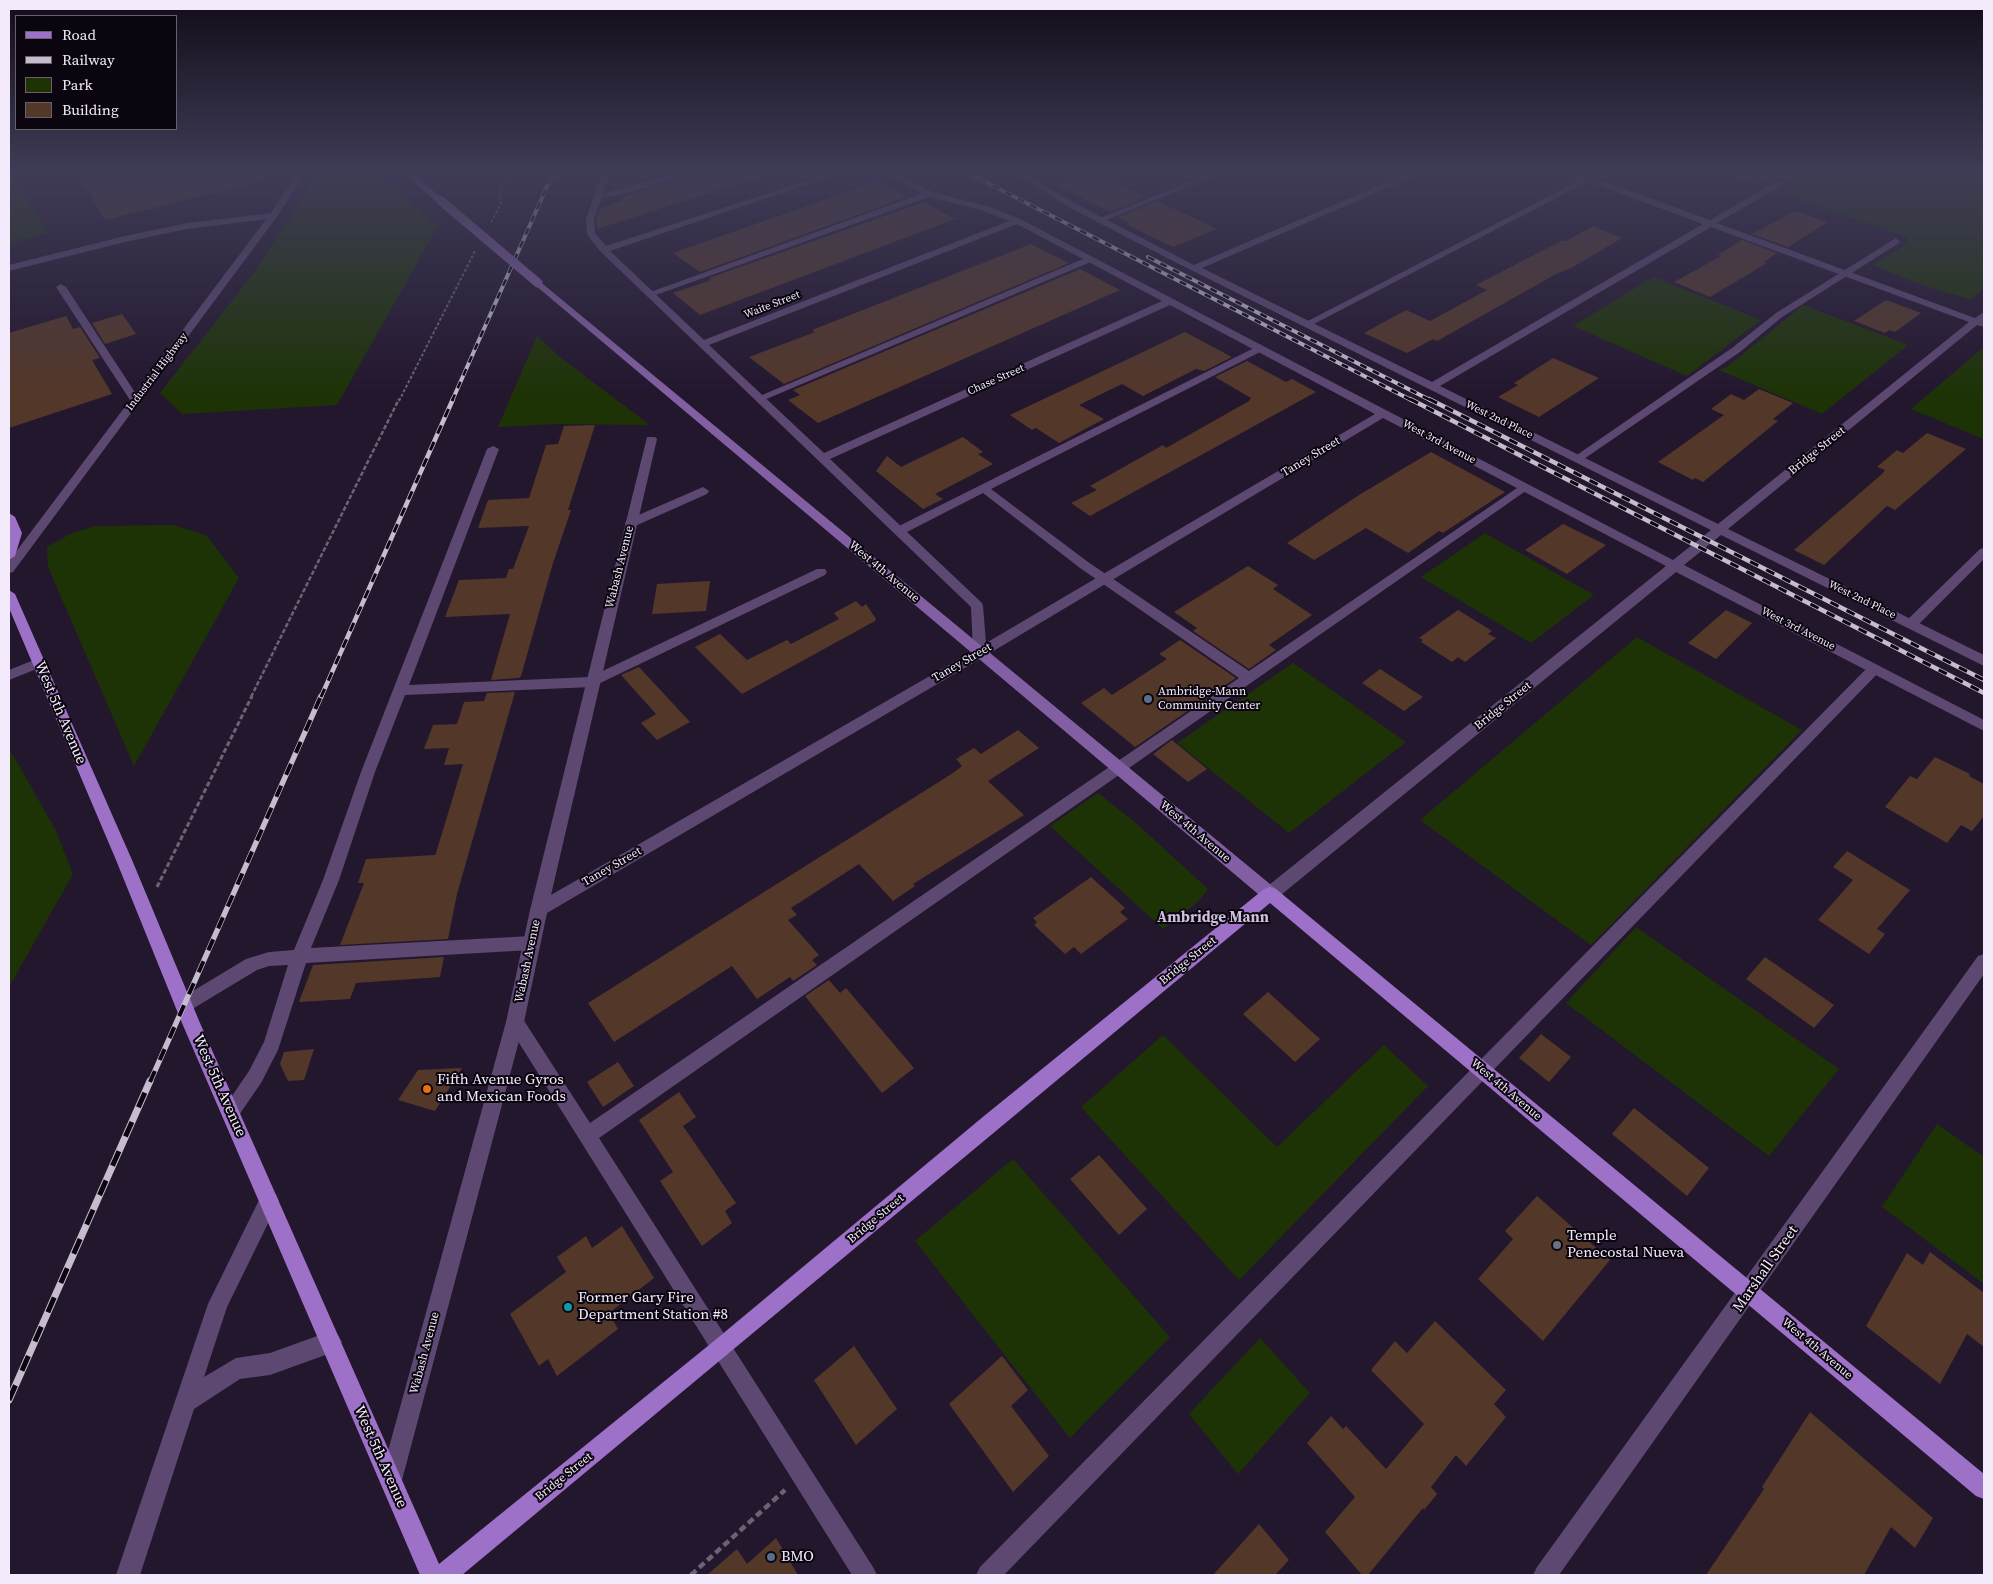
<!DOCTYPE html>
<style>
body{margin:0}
#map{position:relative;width:1993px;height:1584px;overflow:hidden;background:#23172e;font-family:"Source Serif 4",serif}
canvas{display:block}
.frame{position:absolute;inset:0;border:10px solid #f3ebfb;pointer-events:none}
.legend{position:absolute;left:15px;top:15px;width:162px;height:115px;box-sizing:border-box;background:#0a050f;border:1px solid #67616d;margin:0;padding:6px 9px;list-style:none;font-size:15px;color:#f3ebfb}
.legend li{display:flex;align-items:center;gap:10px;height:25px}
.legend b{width:25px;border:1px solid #67616d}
</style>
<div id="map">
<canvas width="1993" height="1584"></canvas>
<div class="frame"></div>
<ul class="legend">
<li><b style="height:6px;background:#9e71c8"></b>Road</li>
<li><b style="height:6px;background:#c5bcce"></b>Railway</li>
<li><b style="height:14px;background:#1d3306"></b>Park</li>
<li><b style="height:14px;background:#533729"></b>Building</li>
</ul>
</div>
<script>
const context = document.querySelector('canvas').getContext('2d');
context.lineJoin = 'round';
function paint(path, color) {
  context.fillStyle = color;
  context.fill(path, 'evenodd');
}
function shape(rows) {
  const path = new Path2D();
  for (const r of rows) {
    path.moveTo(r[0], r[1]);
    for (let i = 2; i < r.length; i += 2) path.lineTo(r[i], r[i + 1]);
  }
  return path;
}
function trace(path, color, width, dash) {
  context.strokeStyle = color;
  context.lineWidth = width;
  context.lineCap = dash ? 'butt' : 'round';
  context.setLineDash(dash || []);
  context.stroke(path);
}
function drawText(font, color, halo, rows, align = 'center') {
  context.font = font + ' "Source Serif 4",serif';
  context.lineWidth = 4;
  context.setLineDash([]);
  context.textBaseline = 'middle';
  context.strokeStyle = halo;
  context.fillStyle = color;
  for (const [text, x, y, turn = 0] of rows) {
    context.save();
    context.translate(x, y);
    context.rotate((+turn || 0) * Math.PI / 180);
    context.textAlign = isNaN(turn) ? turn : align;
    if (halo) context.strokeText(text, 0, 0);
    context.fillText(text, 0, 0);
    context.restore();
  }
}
paint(shape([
 [9,173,49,232,9,244],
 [314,173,376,173,438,226,337,405,182,414,160,393,252,275,304,197],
 [1719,173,1984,173,1984,288,1971,299,1951,294,1911,281,1873,265,1904,246,1909,238,1779,193,1796,185,1787,179,1768,178,1755,185],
 [1653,277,1761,320,1687,376,1573,326],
 [1803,305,1908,345,1822,414,1719,370,1728,366],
 [537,336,561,358,650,425,557,424,498,427],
 [1984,347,1984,439,1911,409,1966,362],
 [173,525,206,535,239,578,134,766,48,567,47,547,70,534,95,526],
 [1485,533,1594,595,1531,643,1421,577],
 [1637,637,1802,730,1591,945,1420,820],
 [1293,663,1406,742,1289,833,1177,743],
 [9,748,55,829,73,874,9,987],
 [1098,793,1136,823,1208,889,1198,902,1163,929,1050,826],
 [1636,927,1839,1069,1769,1156,1566,1003],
 [1163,1035,1277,1147,1384,1045,1428,1086,1239,1280,1081,1107],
 [1937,1124,1984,1157,1984,1284,1882,1207],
 [1013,1159,1170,1337,1070,1438,915,1241],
 [1260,1338,1310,1393,1238,1474,1189,1414]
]), '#1d3306');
paint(shape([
 [119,173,264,173,265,180,105,220,82,181],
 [699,173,758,173,759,177,597,229,596,219,600,209,623,200,619,198],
 [1092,173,1096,173,1147,197,1110,212,1058,186],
 [878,181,907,197,700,272,673,253],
 [1157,201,1190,216,1217,229,1173,247,1126,224,1129,223,1118,217],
 [924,202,955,219,700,315,673,293,711,280,709,278],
 [1795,211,1828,222,1788,247,1752,234],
 [1593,226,1622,238,1571,268,1556,274,1437,341,1433,339,1407,353,1364,333,1406,310,1430,321,1487,290,1476,285,1563,240,1566,241],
 [1742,240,1777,253,1764,262,1767,263,1710,297,1674,282,1721,256,1718,255],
 [1031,244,1069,263,784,384,749,357,815,332,812,330],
 [1080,269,1120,290,818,423,788,400,800,395,793,390],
 [1886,300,1921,313,1895,332,1889,330,1885,333,1854,321],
 [122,314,136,334,105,344,92,323],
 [66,316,73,329,80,327,100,358,92,360,112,394,9,428,9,333],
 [1185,332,1232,357,1204,371,1196,369,1143,396,1122,384,1079,405,1104,419,1059,443,1036,428,1032,430,1010,415],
 [1553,358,1599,378,1539,417,1498,397,1518,385,1514,383],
 [1247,361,1286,382,1292,379,1316,392,1090,516,1071,503,1097,490,1090,486,1163,445,1166,448,1249,401,1251,398,1215,377],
 [1759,389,1793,403,1773,419,1778,421,1703,482,1695,478,1693,480,1658,462,1724,415,1711,409,1731,394,1744,400],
 [595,425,568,510,571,510,553,563,521,676,519,678,491,680,510,614,445,617,459,580,506,578,509,569,513,569,529,526,478,528,488,500,529,498,546,445,558,444,564,426],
 [1927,433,1966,449,1895,510,1887,506,1824,565,1794,550,1882,474,1885,470,1877,467,1897,450,1903,453],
 [963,437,983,452,978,454,993,464,935,494,943,499,923,509,876,471,887,456,901,467],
 [1431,452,1505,492,1443,533,1439,531,1408,553,1366,528,1314,560,1287,543,1359,495],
 [1563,524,1606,545,1567,574,1525,550],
 [1248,566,1278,585,1273,589,1312,615,1269,645,1276,650,1249,669,1193,631,1197,628,1174,612],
 [710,581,706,611,652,614,657,584],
 [856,601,862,607,866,604,876,619,875,621,742,694,695,647,720,634,747,660,787,640,791,644,839,619,834,613],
 [1458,610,1492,631,1488,634,1496,638,1465,662,1458,657,1452,662,1421,642,1423,640,1419,638],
 [1726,610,1752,623,1716,659,1688,643],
 [1180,640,1236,678,1135,747,1081,703,1104,688,1112,695,1167,659,1159,654],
 [639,667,690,722,657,740,641,723,656,714,621,675],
 [1380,669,1423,697,1404,711,1362,683],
 [515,692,457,894,448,939,340,945,364,883,358,883,366,859,435,855,436,853,463,764,444,765,449,748,424,749,433,725,457,724,464,702,484,701,487,693],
 [1018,730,1039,748,988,781,1024,815,913,884,915,886,893,901,859,864,791,908,797,915,788,920,819,955,812,960,817,965,793,981,790,977,757,999,732,966,614,1042,588,1003,953,773,962,766,956,759,974,748,981,754],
 [1172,740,1207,769,1188,782,1153,754],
 [1935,757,1970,774,1969,776,1984,784,1984,816,1972,831,1961,825,1947,843,1885,807,1910,776,1917,779],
 [1847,851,1910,890,1877,929,1885,934,1869,954,1818,920,1853,880,1833,867],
 [1091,877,1125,908,1120,912,1128,919,1081,954,1074,947,1065,954,1034,925,1037,922,1033,918],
 [444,957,440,977,356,983,350,999,299,1002,313,965],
 [1765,957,1834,1005,1814,1028,1746,979],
 [829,980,840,993,846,988,914,1068,882,1093,805,996],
 [1268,992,1320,1039,1295,1062,1243,1014],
 [1541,1034,1571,1057,1549,1082,1519,1058],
 [314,1049,304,1080,288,1081,280,1064,284,1052],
 [618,1062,634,1086,603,1107,587,1082],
 [462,1068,435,1111,398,1100,418,1070],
 [679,1092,696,1117,683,1126,736,1203,725,1211,732,1223,702,1246,660,1181,673,1172,639,1120],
 [1634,1108,1709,1168,1687,1196,1612,1134],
 [1099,1155,1147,1209,1119,1235,1070,1179],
 [1537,1196,1610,1260,1543,1341,1478,1279,1513,1239,1505,1231],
 [622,1226,654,1278,609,1313,618,1329,557,1376,548,1359,539,1366,510,1314,566,1272,557,1257,586,1236,592,1248],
 [1930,1252,1984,1293,1984,1347,1967,1334,1940,1384,1866,1326,1907,1253,1923,1265],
 [1435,1321,1506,1390,1494,1404,1506,1417,1466,1466,1456,1455,1431,1487,1437,1494,1424,1510,1423,1508,1368,1575,1362,1575,1325,1532,1355,1497,1307,1443,1331,1416,1343,1429,1346,1426,1386,1469,1424,1424,1371,1370,1395,1341,1407,1353],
 [854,1346,897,1409,856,1445,814,1380],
 [1002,1356,1028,1390,1011,1406,1049,1456,1013,1492,949,1404],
 [1810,1412,1933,1518,1915,1548,1891,1527,1864,1575,1706,1575,1764,1489,1762,1487],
 [1259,1524,1289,1560,1275,1575,1213,1575],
 [776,1538,798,1575,707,1575,737,1549,747,1564]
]), '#533729');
trace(shape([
 [491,222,501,204,499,192,509,173],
 [399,401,475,251]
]), '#6c6276', 2, [3, 2]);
trace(shape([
 [251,697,399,399]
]), '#6c6276', 2.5, [4.5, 2]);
trace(shape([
 [157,887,252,696]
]), '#6c6276', 3, [5, 2.5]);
trace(shape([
 [691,1575,785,1490]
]), '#6c6276', 4.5, [7, 4]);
paint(shape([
 [676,173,687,173,632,192,598,199,594,196,676,173],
 [1211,173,1221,173,1102,222,1095,220,1211,173],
 [1586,177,1593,179,1310,326,1304,326,1302,324,1586,177],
 [929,191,932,192,932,196,653,296,650,297,645,294,929,191],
 [273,213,276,214,276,218,187,229,125,242,9,271,9,265,125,236,187,223,273,213],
 [1896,238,1900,241,1899,243,1782,317,1740,352,1581,461,1573,461,1571,459,1732,348,1776,313,1896,238],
 [1090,256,1095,259,1093,261,764,400,760,401,755,398,1090,256],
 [61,284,66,287,140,400,139,402,135,403,130,400,56,287,61,284],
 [1260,345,1265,348,1264,350,991,489,1088,562,1249,671,1520,486,1528,486,1530,488,599,1138,873,1567,877,1575,852,1575,506,1022,509,1016,515,1014,521,1016,590,1123,1239,678,1080,568,983,493,903,534,899,535,893,531,895,528,979,486,1260,345],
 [493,446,499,449,409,685,590,677,817,569,825,569,827,572,825,575,592,687,405,695,375,772,339,880,311,948,531,936,537,938,539,943,537,948,531,950,306,963,278,1050,261,1083,237,1118,230,1121,223,1118,221,1112,249,1071,264,1042,288,965,269,966,257,970,184,1014,178,1012,175,1006,178,1000,246,959,269,952,294,950,323,880,361,772,487,449,493,446],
 [703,487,709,491,707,494,635,526,631,527,625,523,627,520,703,487],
 [1984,548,1984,559,1916,627,1906,627,1904,624,1906,621,1980,549,1984,548],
 [39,658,44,660,46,663,44,666,9,680,9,670,39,658],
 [1874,664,1879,666,1881,669,1879,672,1004,1575,976,1575,980,1567,1869,666,1874,664],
 [269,1191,276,1194,279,1201,227,1307,204,1377,236,1358,270,1353,331,1331,338,1335,342,1342,338,1349,331,1353,270,1375,240,1379,194,1409,140,1575,116,1575,208,1304,262,1194,269,1191]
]), '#5d4872');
paint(shape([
 [602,173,610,173,594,219,595,233,606,246,830,173,841,173,610,251,704,340,1009,221,984,211,926,196,885,173,895,173,932,192,990,207,1020,219,1673,560,1711,530,1177,263,1072,209,1014,173,1023,173,1078,205,1194,265,1408,173,1418,173,1417,175,1202,268,1432,382,1703,224,1586,181,1562,175,1561,173,1574,173,1592,177,1710,220,1777,181,1783,181,1783,185,1717,223,1975,318,1984,312,1984,327,1977,325,1728,529,1984,655,1984,666,1721,535,1684,565,1984,720,1984,731,1676,572,1276,899,1270,901,1264,899,1262,894,1264,889,1666,566,1383,418,985,656,547,913,524,1022,402,1480,399,1488,391,1491,383,1488,380,1480,506,1022,530,910,647,437,655,437,657,439,551,895,973,651,971,607,601,252,591,240,587,233,586,219,602,173],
 [1017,224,1162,301,824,453,709,345,1017,224],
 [1711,227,1969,322,1718,524,1440,386,1711,227],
 [1170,305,1375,414,986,643,983,606,982,603,830,459,1170,305],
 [1984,954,1984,974,1559,1575,1533,1575,1537,1567,1978,956,1984,954]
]), '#5d4872');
paint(shape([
 [298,173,306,173,276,218,13,572,9,573,9,561,270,214,298,173]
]), '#5d4872');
paint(shape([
 [403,173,412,173,444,200,437,202,403,173],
 [538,280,1276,889,1278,894,1276,899,1270,901,1264,899,535,285,533,283,538,280]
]), '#815fa2');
paint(shape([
 [9,513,15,517,22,533,15,556,9,560,9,513],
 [9,590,15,594,132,860,200,1023,439,1564,714,1341,984,1116,1264,889,1270,887,1276,889,1984,1474,1984,1499,1976,1496,1270,903,462,1575,420,1575,182,1023,116,860,9,608,9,590]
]), '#9e71c8');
const railFar3 = shape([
 [968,173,1413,401],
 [1148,257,1432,401],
 [452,401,553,173]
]);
const railFar2 = shape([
 [1410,399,1984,693],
 [1429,399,1984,680],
 [321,697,453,399]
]);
const railFar1 = shape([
 [150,1082,321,696]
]);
const rail = shape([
 [9,1400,150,1081]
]);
trace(railFar3, '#c5bcce', 4);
trace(railFar2, '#c5bcce', 4.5);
trace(railFar1, '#c5bcce', 5.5);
trace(rail, '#c5bcce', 7);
trace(railFar3, '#0a050f', 2.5, [7]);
trace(railFar2, '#0a050f', 3, [9]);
trace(railFar1, '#0a050f', 4, [12]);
trace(rail, '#0a050f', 5, [16]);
trace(shape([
 [440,200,538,283]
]), '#815fa2', 9);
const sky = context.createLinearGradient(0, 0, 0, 394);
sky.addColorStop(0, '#130d19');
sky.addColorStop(0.44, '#3f3c57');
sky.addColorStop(1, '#3f3c5700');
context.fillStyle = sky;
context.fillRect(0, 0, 1993, 394);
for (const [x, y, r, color] of [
 [1148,699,5,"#5c6f8a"],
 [427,1089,5,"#e8710a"],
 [1557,1245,5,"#6b7280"],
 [568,1307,5,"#0f9aa8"],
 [771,1557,5,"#5c6f8a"]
]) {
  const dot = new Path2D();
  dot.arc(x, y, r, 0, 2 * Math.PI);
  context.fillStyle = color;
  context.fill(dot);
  trace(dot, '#0a050f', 2);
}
drawText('11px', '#f3ebfb', '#0a050f', [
 ["Waite Street",772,305,-21],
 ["Industrial Highway",157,372,-53],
 ["Chase Street",996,380,-24],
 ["West 2nd Place",1499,420,26],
 ["West 3rd Avenue",1439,442,28],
 ["West 2nd Place",1862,600,26],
 ["West 3rd Avenue",1798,629,27]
]);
drawText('12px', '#f3ebfb', '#0a050f', [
 ["Bridge Street",1817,451,-39],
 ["Taney Street",1311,457,-31],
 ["Wabash Avenue",620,567,-76],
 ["West 4th Avenue",884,572,40],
 ["Taney Street",962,663,-30],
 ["Bridge Street",1503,706,-39],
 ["West 4th Avenue",1195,832,40],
 ["Taney Street",612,867,-30],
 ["Wabash Avenue",528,961,-78],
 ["Bridge Street",1188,961,-39],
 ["West 4th Avenue",1506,1090,40],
 ["Bridge Street",876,1219,-40],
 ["West 4th Avenue",1817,1349,40],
 ["Wabash Avenue",425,1353,-75],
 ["Bridge Street",564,1477,-39]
]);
drawText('12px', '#f3ebfb', '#0a050f', [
 ["Ambridge-Mann",1158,692],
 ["Community Center",1158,706]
], 'left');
drawText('15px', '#f3ebfb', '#0a050f', [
 ["West 5th Avenue",60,713,67],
 ["West 5th Avenue",219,1086,66],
 ["Marshall Street",1766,1269,-55],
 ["West 5th Avenue",380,1457,66]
]);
drawText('bold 15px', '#cfbfdf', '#0a050f', [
 ["Ambridge Mann",1213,918]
]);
drawText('15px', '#f3ebfb', '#0a050f', [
 ["Fifth Avenue Gyros",437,1080],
 ["and Mexican Foods",437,1097],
 ["Temple",1567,1236],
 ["Penecostal Nueva",1567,1253],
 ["Former Gary Fire",578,1298],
 ["Department Station #8",578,1315],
 ["BMO",781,1557]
], 'left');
</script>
